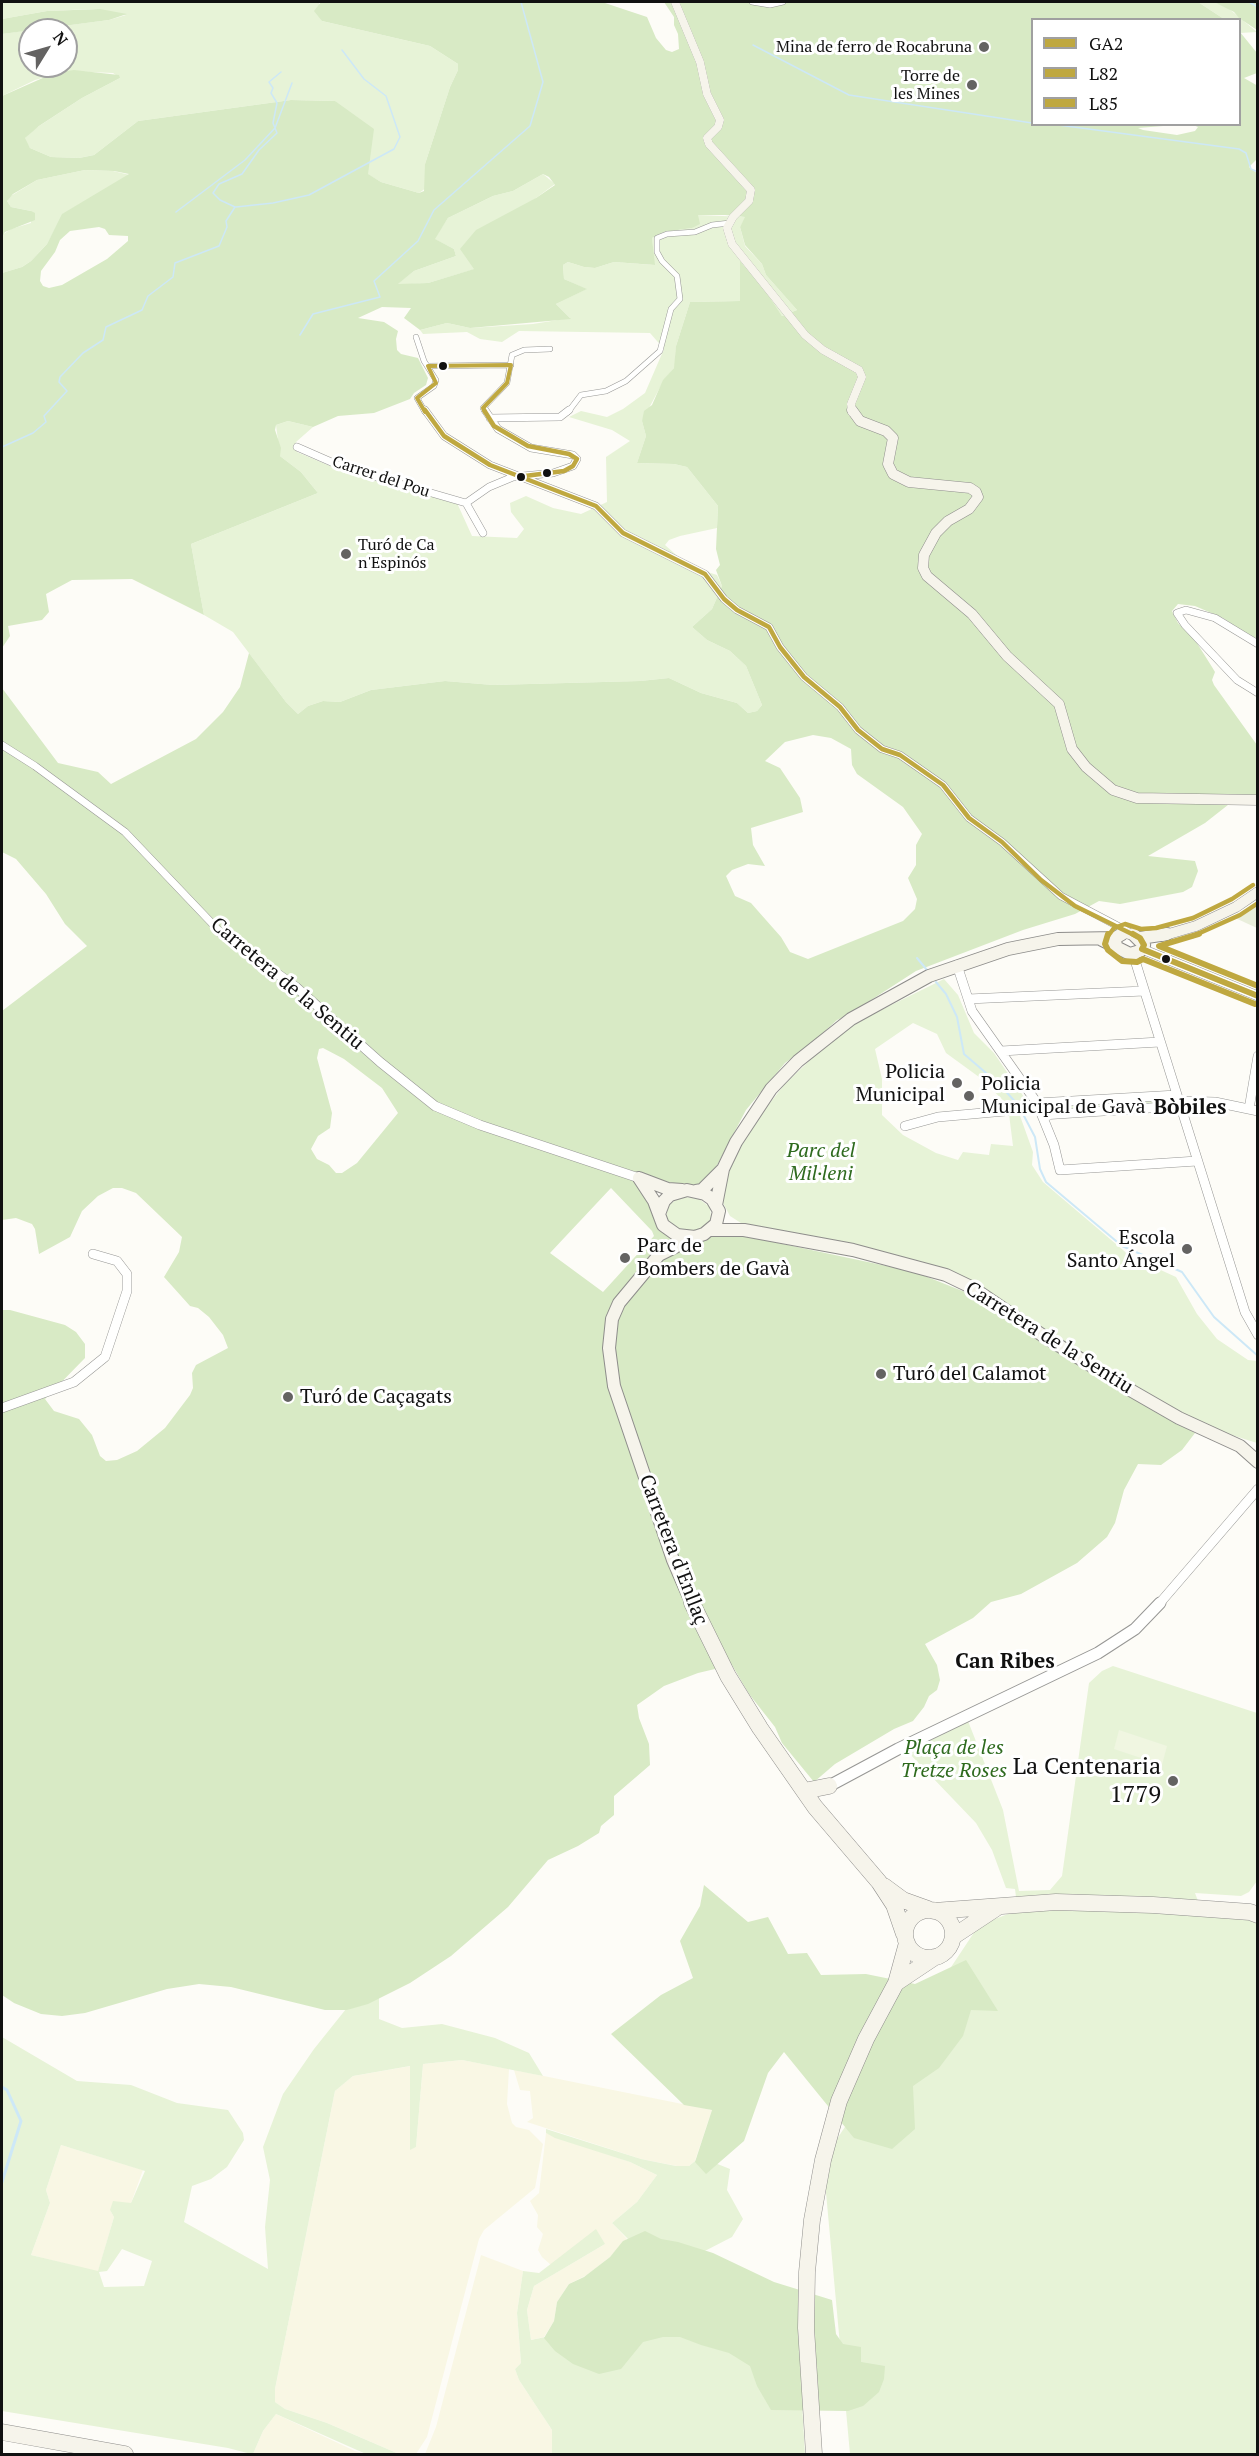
<!DOCTYPE html>
<meta charset="utf-8">
<style>
body{margin:0}
#map{position:relative;width:1259px;height:2456px;overflow:hidden;background:#fdfcf7;font-family:"PT Serif",serif}
canvas{display:block}
.frame{position:absolute;inset:0;border:3px solid #111;pointer-events:none}
.legend{position:absolute;left:1031px;top:18px;width:210px;height:108px;box-sizing:border-box;background:#fff;border:2px solid #a0a0a0;margin:0;padding:8px 10px;list-style:none;font-size:18px;color:#111}
.legend li{display:flex;align-items:center;gap:12px;height:30px}
.legend b{width:30px;border:2px solid #a0a0a0}
.north{position:absolute;left:18px;top:18px;width:60px;height:60px;box-sizing:border-box;background:#fff;border:2px solid #a0a0a0;border-radius:50%;rotate:53deg;font-size:16px;font-weight:700;line-height:24px;text-align:center;color:#111}
.north::after{content:'';display:block;margin:auto;width:21px;height:27px;background:#646362;clip-path:polygon(50% 0,100% 100%,50% 72%,0 100%)}
</style>
<div id="map">
<canvas width="1259" height="2456"></canvas>
<div class="frame"></div>
<ul class="legend">
<li><b style="height:8px;background:#bfa840"></b>GA2</li>
<li><b style="height:8px;background:#bfa840"></b>L82</li>
<li><b style="height:8px;background:#bfa840"></b>L85</li>
</ul>
<div class="north">N</div>
</div>
<script>
const context = document.querySelector('canvas').getContext('2d');
context.lineJoin = 'round';
function paint(path, color) {
  context.fillStyle = color;
  context.fill(path, 'evenodd');
}
function shape(rows) {
  const path = new Path2D();
  for (const r of rows) {
    if (r.length === 3) {
      path.moveTo(r[0] + r[2], r[1]);
      path.arc(r[0], r[1], r[2], 0, 2 * Math.PI);
      continue;
    }
    path.moveTo(r[0], r[1]);
    for (let i = 2; i < r.length; i += 2) path.lineTo(r[i], r[i + 1]);
  }
  return path;
}
function trace(path, color, width, dash) {
  context.strokeStyle = color;
  context.lineWidth = width;
  context.lineCap = dash ? 'butt' : 'round';
  context.setLineDash(dash || []);
  context.stroke(path);
}
function drawText(font, color, halo, rows, align = 'center') {
  context.font = font + ' "PT Serif",serif';
  context.lineWidth = 6;
  context.setLineDash([]);
  context.textBaseline = 'middle';
  context.strokeStyle = halo;
  context.fillStyle = color;
  for (const [text, x, y, turn = 0] of rows) {
    context.save();
    context.translate(x, y);
    context.rotate((+turn || 0) * Math.PI / 180);
    context.textAlign = isNaN(turn) ? turn : align;
    if (halo) context.strokeText(text, 0, 0);
    context.fillText(text, 0, 0);
    context.restore();
  }
}
paint(shape([
 [462,2060,509,2069,507,2104,512,2123,516,2127,529,2130,543,2144,535,2188,484,2230,479,2239,427,2437,416,2454,399,2454,327,2423,285,2409,275,2402,275,2389,335,2091,353,2076,411,2066,410,2149,416,2147,423,2064],
 [514,2070,712,2110,695,2161,689,2166,677,2166,641,2159,527,2122,533,2118,530,2091,520,2090],
 [546,2133,630,2162,657,2175,637,2202,612,2223,627,2239,610,2257,587,2275,569,2284,557,2302,554,2321,544,2337,531,2340,527,2310,534,2286,605,2244,559,2259,551,2265,542,2257,538,2250,543,2234,537,2227,538,2215,530,2201,539,2193],
 [61,2145,143,2170,131,2203,110,2210,114,2217,98,2272,31,2255,50,2203,46,2190],
 [481,2255,523,2271,517,2313,521,2363,515,2369,519,2380,552,2430,552,2454,425,2454,436,2427],
 [276,2414,355,2451,366,2454,253,2454,263,2431]
]), '#f9f7e4');
paint(shape([
 [2,2,321,2,319,3,322,21,430,46,458,64,458,70,450,87,425,164,426,188,419,193,381,182,367,174,335,101,291,100,138,121,94,155,79,158,51,157,30,148,24,139,30,132,82,98,120,78,113,73,68,71,35,80,2,96,2,34,30,30,30,66,66,66,66,30,31,30,109,20,126,15,94,9,47,11,2,19],
 [1198,2,1214,2,1228,8,1257,32,1240,33,1240,20,1224,19],
 [85,170,113,171,130,175,63,214,47,244,31,261,22,267,2,273,2,235,11,229,31,223,31,211,11,207,7,201,9,197,37,180],
 [543,174,555,184,536,198,475,269,428,283,396,285,414,271,456,256,454,249,434,239,448,218,493,196,513,191],
 [698,215,746,217,740,227,745,246,762,264,766,275,797,310,782,316,741,262,740,301,690,302,676,346,675,367,664,380,642,421,646,436,637,463,674,464,687,467,718,506,717,528,680,536,669,540,665,545,683,561,698,569,717,575,722,586,712,609,692,627,707,640,730,651,746,666,762,705,757,711,748,713,737,703,701,693,669,678,640,681,493,685,445,681,371,690,340,702,323,701,308,706,298,714,286,702,233,632,204,615,191,544,318,493,301,472,280,456,276,425,288,421,313,427,296,442,297,452,342,471,457,503,472,536,517,538,524,529,511,512,510,503,526,496,553,508,581,514,607,502,606,457,630,441,612,430,569,417,581,411,607,417,623,409,645,393,664,349,650,333,519,331,502,342,480,339,467,332,423,334,420,330,447,323,470,328,533,324,570,318,556,304,586,289,564,279,563,265,568,262,584,267,595,268,614,262,654,265,652,238,664,232,692,228],
 [944,979,958,995,974,1033,994,1053,1026,1100,1007,1104,979,1077,946,1053,937,1034,913,1023,875,1049,882,1079,882,1115,903,1135,936,1153,958,1160,963,1152,989,1155,991,1144,1013,1146,1009,1114,1019,1113,1033,1152,1032,1165,1043,1182,1130,1256,1176,1277,1197,1314,1217,1339,1248,1360,1257,1361,1257,1443,1222,1432,1168,1408,968,1281,766,1230,741,1223,730,1216,722,1201,722,1186,731,1161,759,1117,784,1085,834,1037,873,1014],
 [1175,1097,1176,1105,1045,1112,1041,1104],
 [685,1197,699,1199,710,1207,711,1219,703,1228,696,1231,681,1231,669,1223,666,1218,668,1206,678,1198],
 [1113,1666,1257,1713,1257,1881,1249,1892,1241,1896,1195,1893,1198,1901,1016,1897,1015,1889,1006,1888,992,1850,976,1823,908,1752,968,1721,1003,1810,1019,1891,1050,1890,1062,1876,1089,1683,1102,1671],
 [1095,1907,1257,1920,1257,2454,850,2454,823,2160,979,1925,1016,1911],
 [379,1989,379,2019,402,2028,442,2024,495,2038,529,2053,543,2076,462,2060,423,2064,416,2147,410,2150,410,2066,353,2076,335,2091,275,2389,275,2402,285,2409,327,2423,399,2454,366,2454,276,2414,263,2431,253,2454,251,2454,228,2448,2,2411,2,2037,77,2081,131,2085,177,2103,228,2110,243,2133,244,2140,227,2167,211,2179,192,2186,184,2222,268,2269,265,2227,270,2180,263,2147,283,2094,314,2049,358,1994],
 [61,2145,145,2171,131,2203,113,2201,110,2210,114,2217,98,2271,31,2255,50,2203,46,2190],
 [122,2249,152,2261,144,2286,104,2287,99,2272,107,2271],
 [546,2129,641,2159,676,2166,689,2166,700,2157,730,2169,727,2190,743,2219,732,2237,699,2254,630,2241,612,2223,637,2202,657,2175,630,2162,555,2138,546,2133],
 [596,2229,605,2244,534,2286,527,2310,531,2340,550,2336,689,2337,728,2348,802,2404,805,2454,552,2454,552,2430,519,2380,515,2369,521,2363,517,2313,523,2271,539,2273]
]), '#e7f3d7');
paint(shape([
 [321,2,602,2,647,17,656,38,666,50,672,52,679,49,678,34,674,25,674,17,664,2,1198,2,1224,19,1032,20,1032,124,1176,125,1138,128,1143,130,1177,135,1195,131,1198,127,1193,125,1240,124,1240,32,1257,53,1257,73,1244,78,1258,86,1257,159,1249,167,1258,174,1257,641,1223,618,1195,606,1178,604,1172,611,1178,623,1195,640,1212,667,1215,672,1212,680,1214,685,1257,745,1257,796,1233,801,1205,823,1148,856,1195,861,1198,871,1192,887,1183,892,1120,904,1099,901,1075,914,1023,930,916,971,868,1002,862,1009,837,1020,811,1044,785,1063,746,1110,714,1171,697,1188,636,1175,649,1205,682,1243,712,1234,731,1233,915,1272,970,1294,1128,1395,1195,1433,1182,1450,1161,1465,1138,1464,1124,1490,1115,1523,1107,1537,1077,1563,1021,1594,991,1602,973,1618,925,1644,937,1665,940,1680,937,1690,929,1696,924,1707,913,1721,894,1729,835,1764,814,1782,782,1743,775,1727,749,1694,732,1665,698,1673,664,1686,637,1705,639,1718,649,1744,650,1765,614,1796,614,1815,601,1826,599,1833,578,1846,548,1860,508,1907,451,1956,410,1983,368,2004,347,2010,325,2010,231,1987,199,1984,167,1989,85,2013,62,2016,41,2014,14,2003,2,1995,2,1310,10,1310,65,1325,76,1332,85,1344,85,1358,45,1399,54,1411,79,1419,92,1435,100,1456,106,1461,117,1460,137,1451,165,1428,190,1395,193,1388,192,1373,196,1365,228,1348,223,1335,209,1317,198,1308,190,1306,164,1277,179,1252,182,1237,136,1193,122,1188,113,1188,98,1196,82,1211,70,1237,39,1254,35,1229,32,1224,16,1218,2,1220,2,1011,87,946,65,924,46,894,16,859,2,852,2,688,58,763,98,772,111,784,196,739,223,712,240,687,249,653,286,702,298,714,308,706,323,701,340,702,371,690,445,681,493,685,640,681,669,678,701,693,737,703,748,713,757,711,762,705,746,666,730,651,707,640,692,627,712,609,722,586,716,570,720,565,716,549,718,506,687,467,674,464,637,463,646,436,642,421,644,411,652,405,663,380,674,368,676,346,690,302,740,301,740,261,762,286,782,316,797,310,766,275,762,264,745,245,740,227,745,217,725,215,698,215,700,224,692,228,664,232,652,238,655,265,614,262,595,268,584,267,568,262,563,265,564,279,587,289,556,304,571,319,470,328,447,323,420,330,404,318,411,308,382,307,358,318,384,322,398,331,396,339,397,350,401,354,418,358,428,378,426,385,414,393,410,399,374,413,338,416,313,427,288,421,276,425,275,430,281,448,280,456,301,472,318,493,191,544,204,615,132,579,72,580,46,594,49,612,42,620,8,626,10,636,2,648,2,273,22,267,31,261,47,244,62,214,129,174,114,171,85,170,37,180,13,194,7,201,11,207,31,211,35,213,35,220,5,232,2,237,2,96,54,73,74,70,119,75,120,78,82,98,39,126,25,138,30,148,51,157,79,158,94,155,138,121,291,100,335,101,374,129,368,174,381,182,419,193,424,191,425,164,450,87,458,70,458,64,430,46,322,21,314,11],
 [543,174,549,177,555,185,536,198,476,230,460,249,474,269,428,283,398,284,414,271,456,256,454,249,435,239,448,218,493,196,513,191],
 [99,227,105,229,109,235,128,236,128,241,107,259,62,285,49,288,43,286,40,281,41,271,55,252,60,240,70,231],
 [813,735,831,738,851,749,852,765,857,774,903,807,922,834,916,845,916,865,908,878,917,899,915,909,903,921,808,959,790,952,781,937,758,911,751,903,735,896,726,876,732,870,748,864,765,866,753,845,751,828,803,812,800,798,780,768,765,761,785,742],
 [323,1048,344,1059,382,1088,398,1113,357,1163,342,1173,336,1173,329,1165,317,1159,311,1149,318,1136,330,1128,332,1113,317,1058,319,1049],
 [611,1188,652,1231,654,1236,603,1292,550,1253],
 [1214,2,1257,2,1257,30,1239,18,1234,12],
 [100,9,127,14,109,20,2,34,2,19,47,11],
 [704,1885,748,1922,768,1917,788,1954,807,1953,821,1975,866,1974,915,1984,966,1960,998,2011,971,2010,963,2036,939,2068,913,2086,915,2129,892,2149,854,2138,784,2052,768,2073,744,2141,706,2174,695,2162,712,2110,684,2105,611,2034,661,1995,693,1978,680,1941,700,1906],
 [645,2231,661,2239,678,2242,713,2253,774,2282,832,2300,836,2334,843,2344,861,2347,861,2362,885,2366,884,2379,879,2392,863,2406,848,2411,771,2410,757,2386,750,2366,729,2353,701,2345,680,2337,663,2337,643,2342,621,2369,599,2374,573,2364,555,2351,544,2338,554,2321,557,2302,569,2284,584,2277,610,2257,623,2241]
]), '#d8eac5');
paint(shape([
 [1251,906,1257,907,1257,928,1233,917]
]), '#e9eedb');
paint(shape([
 [1119,1730,1167,1746,1162,1765,1114,1749]
]), '#f0f6e1');
trace(shape([
 [1249,2,1258,7],
 [753,45,849,95,1032,123],
 [1051,124,1239,149,1246,153,1251,169,1258,172],
 [236,207,273,203,309,195,394,149,400,137,386,96,364,79,342,50],
 [176,212,245,160,275,128,292,83],
 [300,335,313,314,380,297,374,281,418,241,434,210,530,126,543,82,521,2],
 [2,447,33,433,46,422,44,416,67,391,59,382,60,377,83,353,103,340,106,327,142,310,148,296,173,277,175,263,219,246,227,227,226,221,235,207,220,200,213,193,219,184,242,174,259,150,277,133,273,123,277,103,271,93,273,88,269,82,281,72]
]), '#cde8f7', 1.5);
trace(shape([
 [917,958,927,970],
 [936,982,946,994,957,1017,964,1054,1000,1085,1019,1106],
 [1024,1116,1035,1137,1040,1169,1046,1182,1122,1246,1182,1272,1214,1317,1258,1356]
]), '#cde8f7', 2);
trace(shape([
 [2,2087,7,2090,21,2121,2,2182]
]), '#cde8f7', 3);
const streetFar3 = shape([
 [752,2,770,5,783,2],
 [416,337,424,361,436,380,434,386,417,398,425,412],
 [428,366,511,365],
 [486,412,483,408,507,383,512,355,524,350,550,349],
 [568,412,581,395,606,391,626,381,660,351,671,309,680,299,677,276,662,261,657,252,657,238,667,234,695,232,712,225,730,223]
]);
const streetFar2 = shape([
 [425,410,444,436,490,465,596,506,623,533,705,574,724,599,737,610,769,627,780,647,804,677,840,707,858,730,882,749,900,755,943,785,969,818,1002,842,1061,896,1131,933],
 [490,418,560,417,569,410],
 [297,447,345,468,466,503,483,533],
 [466,503,489,487,513,477,553,473,573,466,577,459,573,455,531,448,498,429,485,410],
 [1258,644,1215,618,1186,610,1177,613,1185,625,1237,680,1258,693],
 [2,745,35,766,125,832,224,936]
]);
const streetFar1 = shape([
 [222,934,296,987,380,1062,435,1106,480,1125,639,1178],
 [1142,949,1258,996],
 [1133,954,1245,1312,1258,1335],
 [957,965,972,1011,1037,1103,1054,1145,1060,1170,1197,1161],
 [968,999,1144,991],
 [1001,1051,1160,1042],
 [1179,1101,1215,1102,1258,1111],
 [1037,1103,1177,1095],
 [1249,1109,1258,1056],
 [1042,1115,1180,1106],
 [905,1126,938,1117,1039,1108],
 [2,1408,74,1382,105,1357,127,1291,127,1274,117,1261,93,1254],
 [1159,1604,1258,1489]
]);
const street = shape([
 [829,1786,898,1749,1098,1653,1135,1629,1160,1603]
]);
const secondaryFar3 = shape([
 [675,2,700,62,707,94,720,120,718,127,707,138,709,144,751,190,749,201,733,217,727,228,732,244,805,335,823,350,859,370,862,377,851,404,852,412]
]);
const secondaryFar2 = shape([
 [852,410,860,421,886,431,893,438,888,464,893,474,909,482,970,488,976,492,978,497,969,509,948,521,936,533,924,555,923,568,927,576,972,614,1007,656,1059,704,1072,749,1086,767,1113,790,1137,798,1258,800],
 [1119,936,1125,933,1137,936],
 [1162,936,1196,926,1236,907,1258,892]
]);
const secondaryFar1 = shape([
 [1140,938,1167,934],
 [1102,940,1130,954,1140,951,1144,945,1133,934],
 [1116,948,1115,938,1122,934],
 [639,1178,654,1201,663,1225,677,1235,695,1237,704,1234,716,1224,719,1211,712,1199,705,1194,687,1190,670,1195,664,1201,659,1214],
 [639,1178,668,1189,682,1190],
 [696,1191,702,1190,723,1169],
 [716,1205,723,1169,736,1142,771,1089,798,1061,851,1019,929,976,1008,949,1058,939,1115,938],
 [711,1230,744,1230,853,1250,946,1275,973,1288,1042,1335,1132,1391,1179,1418,1240,1446,1258,1462],
 [692,1604,673,1560,614,1386,609,1348,612,1319,619,1303,659,1255,695,1237]
]);
const secondary = shape([
 [692,1603,728,1676,760,1728,815,1807,879,1882,894,1905,904,1934],
 [804,1791,829,1786],
 [884,1886,903,1900,928,1909],
 [929,1934,24],
 [934,1911,1056,1902,1153,1905,1250,1912,1258,1915],
 [954,1936,998,1907],
 [896,1983,935,1957],
 [2,2432,125,2454],
 [814,2454,806,2328,807,2272,812,2220,823,2160,839,2101,866,2039,896,1983,907,1943]
]);
trace(streetFar3, '#979795', 6);
trace(streetFar2, '#979795', 8);
trace(streetFar1, '#979795', 10);
trace(street, '#979795', 13);
trace(secondaryFar3, '#8e8d8b', 8);
trace(secondaryFar2, '#8e8d8b', 11);
trace(secondaryFar1, '#8e8d8b', 14);
trace(secondary, '#8e8d8b', 17);
trace(streetFar3, '#fffffe', 5);
trace(streetFar2, '#fffffe', 7);
trace(streetFar1, '#fffffe', 9);
trace(street, '#fffffe', 11);
trace(secondaryFar3, '#f6f4eb', 8);
trace(secondaryFar2, '#f6f4eb', 10);
trace(secondaryFar1, '#f6f4eb', 12);
trace(secondary, '#f6f4eb', 16);
trace(shape([
 [428,366,511,365,507,383,483,408,485,412],
 [425,412,417,398,436,383,428,366]
]), '#bfa840', 4);
trace(shape([
 [425,410,444,436,490,465,596,506,623,533,705,574,724,599,737,610,769,627,780,647,804,677,840,707,858,730,882,749,900,755,943,785,969,818,1002,842,1041,880,1075,906,1136,936],
 [484,410,494,426,528,446,569,454,577,459,573,466,564,471,525,476]
]), '#bfa840', 4.5);
trace(shape([
 [1133,934,1140,938,1144,945,1142,949],
 [1142,949,1258,996]
]), '#bfa840', 6);
trace(shape([
 [1108,936,1114,928,1125,924,1141,929,1156,928,1193,918,1232,899,1253,885]
]), '#bfa840', 4.5);
trace(shape([
 [1108,934,1105,944,1108,950,1122,961,1137,962,1143,959,1255,1004]
]), '#bfa840', 6);
trace(shape([
 [1193,936,1240,915,1258,903]
]), '#bfa840', 4.5);
trace(shape([
 [1199,934,1159,946,1258,986]
]), '#bfa840', 6);
for (const [x, y, r, color] of [
 [984,47,6,"#646362"],
 [972,85,6,"#646362"],
 [443,366,5,"#111"],
 [547,473,5,"#111"],
 [521,477,5,"#111"],
 [346,554,6,"#646362"],
 [1166,959,5,"#111"],
 [957,1083,6,"#646362"],
 [969,1096,6,"#646362"],
 [1187,1249,6,"#646362"],
 [625,1258,6,"#646362"],
 [881,1374,6,"#646362"],
 [288,1397,6,"#646362"],
 [1173,1781,6,"#646362"]
]) {
  const dot = new Path2D();
  dot.arc(x, y, r, 0, 2 * Math.PI);
  context.fillStyle = color;
  context.fill(dot);
  trace(dot, '#fff', 2);
}
drawText('16px', '#111', '#fff', [
 ["Mina de ferro de Rocabruna",972,47],
 ["Torre de",960,76],
 ["les Mines",960,94],
 ["Turó de Ca",358,545,"left"],
 ["n'Espinós",358,563,"left"]
], 'right');
drawText('16px', '#111', '#fff', [
 ["Carrer del Pou",381,477,18]
]);
drawText('20px', '#111', '#fff', [
 ["Carretera de la Sentiu",287,984,40],
 ["Carretera de la Sentiu",1049,1338,32],
 ["Carretera d'Enllaç",673,1550,69]
]);
drawText('20px', '#111', '#fff', [
 ["Policia",945,1072,"right"],
 ["Municipal",945,1095,"right"],
 ["Policia",981,1084],
 ["Municipal de Gavà",981,1107],
 ["Escola",1175,1238,"right"],
 ["Santo Ángel",1175,1261,"right"],
 ["Parc de",637,1246],
 ["Bombers de Gavà",637,1269],
 ["Turó del Calamot",893,1374],
 ["Turó de Caçagats",300,1397]
], 'left');
drawText('italic 20px', '#2f6b1f', '#fff', [
 ["Parc del",821,1151],
 ["Mil·leni",821,1174],
 ["Plaça de les",954,1748],
 ["Tretze Roses",954,1771]
]);
drawText('bold 21px', '#111', '#fff', [
 ["Bòbiles",1190,1108],
 ["Can Ribes",1005,1662]
]);
drawText('24px', '#111', '#fff', [
 ["La Centenaria",1161,1767],
 ["1779",1161,1795]
], 'right');
</script>
